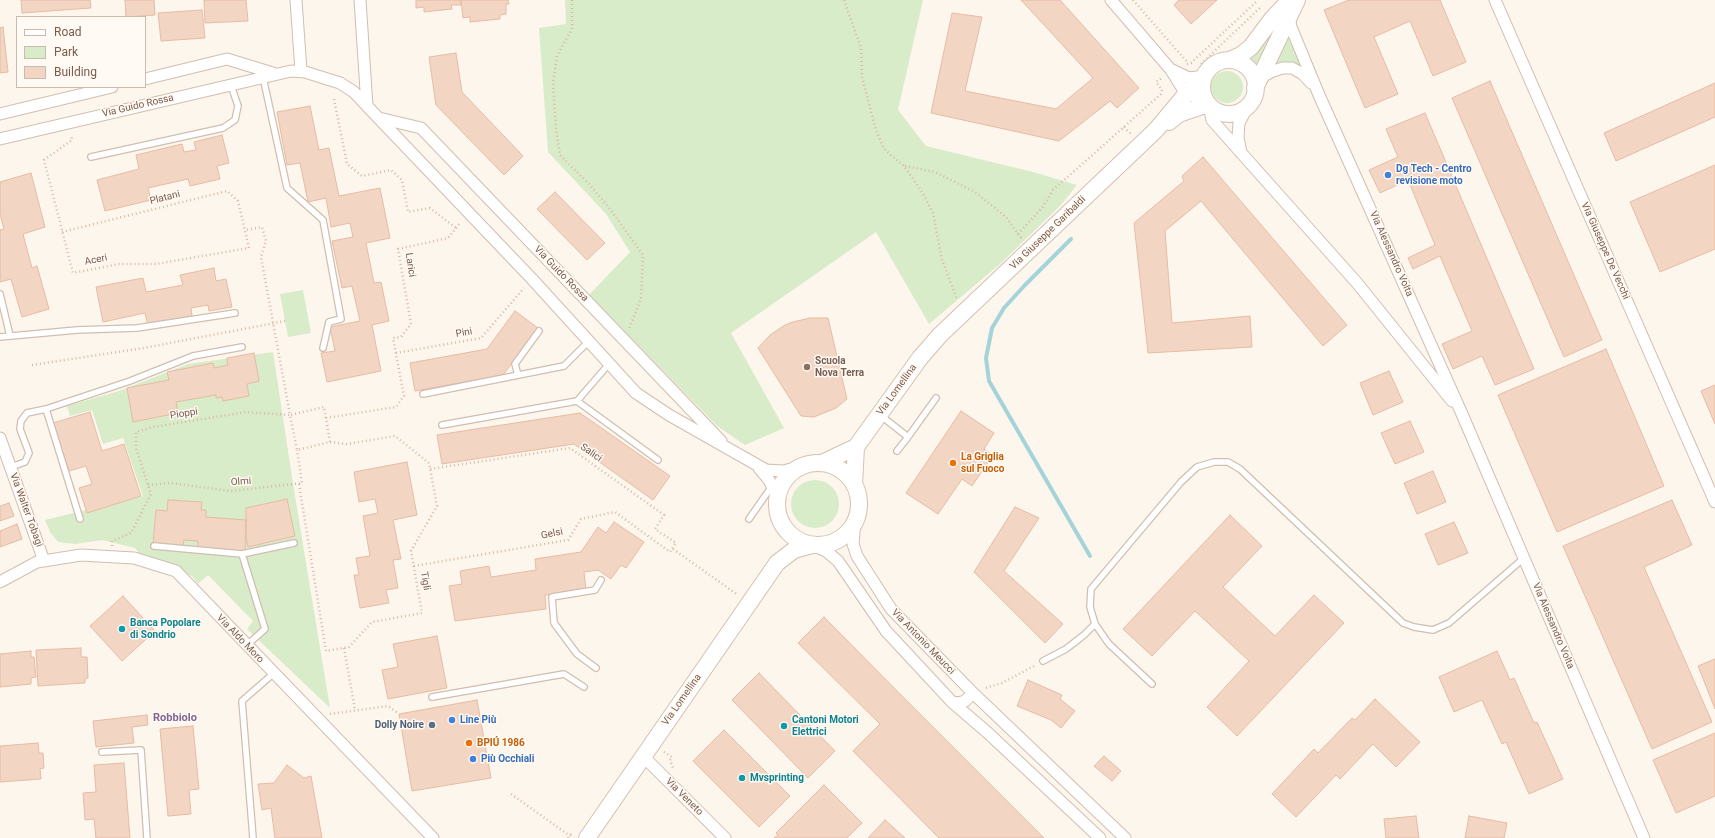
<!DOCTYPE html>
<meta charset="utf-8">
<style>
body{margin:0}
#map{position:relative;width:1715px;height:838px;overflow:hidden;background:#fdf6ec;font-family:Roboto,sans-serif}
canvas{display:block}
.legend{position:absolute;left:16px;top:16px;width:130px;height:72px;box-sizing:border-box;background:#fffaf3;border:1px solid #cabbb1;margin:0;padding:5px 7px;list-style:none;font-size:12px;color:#7a5c4d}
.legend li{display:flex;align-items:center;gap:8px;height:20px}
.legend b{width:20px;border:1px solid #cabbb1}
</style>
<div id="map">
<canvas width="1715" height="838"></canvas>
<ul class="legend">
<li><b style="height:5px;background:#fff"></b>Road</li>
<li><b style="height:11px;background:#d8ecc9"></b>Park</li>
<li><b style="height:11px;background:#f3d5c3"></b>Building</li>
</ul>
</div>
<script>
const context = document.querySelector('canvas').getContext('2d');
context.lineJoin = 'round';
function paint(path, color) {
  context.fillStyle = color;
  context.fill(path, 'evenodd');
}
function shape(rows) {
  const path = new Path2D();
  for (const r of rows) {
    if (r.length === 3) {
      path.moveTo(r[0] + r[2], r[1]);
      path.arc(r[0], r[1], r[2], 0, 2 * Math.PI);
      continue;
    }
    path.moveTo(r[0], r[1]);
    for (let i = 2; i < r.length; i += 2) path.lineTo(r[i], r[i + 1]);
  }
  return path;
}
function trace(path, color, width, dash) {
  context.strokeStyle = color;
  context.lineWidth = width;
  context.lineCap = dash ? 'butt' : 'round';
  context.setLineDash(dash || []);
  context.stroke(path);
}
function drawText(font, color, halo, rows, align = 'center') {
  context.font = font + ' Roboto,sans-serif';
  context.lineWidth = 3;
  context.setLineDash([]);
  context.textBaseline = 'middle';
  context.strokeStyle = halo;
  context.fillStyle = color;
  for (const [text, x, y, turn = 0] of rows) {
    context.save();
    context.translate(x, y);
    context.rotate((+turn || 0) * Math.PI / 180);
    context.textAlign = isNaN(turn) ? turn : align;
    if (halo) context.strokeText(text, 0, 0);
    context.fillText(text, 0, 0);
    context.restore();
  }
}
paint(shape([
 [565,0,923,0,898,110,926,146,1033,172,1077,185,1061,205,1000,264,929,324,876,232,731,333,784,428,745,445,717,426,589,295,630,252,606,214,548,152,539,28,566,24],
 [1279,20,1255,72,1245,61],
 [1287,32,1303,68,1291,62,1273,64],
 [1227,87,16],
 [303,290,311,333,288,337,280,294],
 [273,352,294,490,330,708,247,629,253,621,208,575,198,584,192,576,141,555,135,548,102,540,75,544,58,542,50,532,45,520,143,496,123,438,103,444,92,410,70,416,67,406,119,391,188,364],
 [815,504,24]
]), '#d8ecc9');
trace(shape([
 [1071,239,1025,285,1004,308,992,328,986,358,989,381,1090,556]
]), '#a5d3da', 4);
const building = shape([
 [21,0,90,0,91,8,22,13,21,0],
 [125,0,154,0,155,15,126,17,125,0],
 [204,0,246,0,248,21,205,23,204,0],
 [416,0,460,0,461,5,451,5,452,9,424,12,424,7,416,8,416,0],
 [461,0,508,0,509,4,506,4,506,14,500,15,500,19,470,22,470,17,463,18,461,0],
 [1021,0,1060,0,1139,88,1117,108,1110,101,1059,141,931,113,952,13,982,17,965,91,1056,109,1093,78,1021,0],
 [1179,0,1217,0,1191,24,1174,5,1179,0],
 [1349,0,1440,0,1466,62,1433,76,1410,21,1374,37,1398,94,1365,108,1324,10,1349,0],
 [202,10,205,38,161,41,158,13,202,10],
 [3,27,8,72,0,73,0,28,3,27],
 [456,53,462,92,523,156,504,175,436,105,429,57,456,53],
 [1490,81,1602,340,1564,357,1452,98,1490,81],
 [1715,83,1715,117,1616,161,1604,133,1715,83],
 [310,106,319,150,329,148,339,196,380,188,390,238,366,243,374,283,381,282,389,321,372,325,381,371,327,382,321,353,335,351,330,327,360,321,352,286,342,288,332,241,353,237,350,223,331,227,326,198,308,202,300,163,287,165,277,112,310,106],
 [1425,113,1534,369,1495,385,1482,356,1453,369,1442,344,1472,331,1440,256,1413,269,1408,258,1435,245,1408,180,1380,193,1369,170,1398,157,1386,129,1425,113],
 [222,135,229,163,217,166,220,179,190,186,188,179,148,188,151,200,105,211,97,180,139,169,136,155,182,144,184,152,196,150,194,142,222,135],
 [1203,157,1347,325,1323,346,1201,201,1165,231,1172,323,1250,316,1252,347,1148,353,1134,223,1184,181,1182,176,1203,157],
 [1715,165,1715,249,1660,272,1630,202,1715,165],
 [31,173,45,227,23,234,32,268,37,266,49,309,22,317,11,279,0,282,0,230,4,229,0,214,0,182,31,173],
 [555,192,605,243,587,260,537,209,555,192],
 [214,268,216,281,226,279,232,307,209,311,208,305,191,308,192,316,148,325,145,313,103,322,96,287,143,278,146,292,183,285,180,275,214,268],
 [515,311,538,328,503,375,415,391,410,363,487,349,515,311],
 [810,318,828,318,847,399,836,408,814,417,801,416,758,348,770,335,785,325,793,322,810,318],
 [1606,349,1664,486,1557,532,1498,395,1606,349],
 [254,353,259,381,247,384,249,396,223,401,222,397,216,398,216,395,176,402,178,413,133,422,127,388,169,380,167,372,213,363,214,368,228,365,227,358,254,353],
 [1389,371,1403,402,1373,415,1360,383,1389,371],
 [1715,385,1715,424,1701,391,1715,385],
 [961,411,994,433,984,449,993,455,972,486,962,479,938,514,906,493,961,411],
 [90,412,102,451,124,444,141,496,87,513,79,488,92,484,86,466,69,471,53,423,90,412],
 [580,413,670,476,653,500,574,444,442,464,437,435,580,413],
 [1410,421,1424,452,1395,464,1381,433,1410,421],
 [407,462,417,515,393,520,401,559,393,560,398,588,386,590,389,603,360,608,354,575,359,575,356,558,370,556,363,516,378,513,375,499,359,502,354,472,407,462],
 [1433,471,1446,502,1417,514,1404,483,1433,471],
 [287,499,295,536,248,547,246,537,246,508,287,499],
 [168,500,202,502,201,510,206,510,206,517,246,520,245,552,198,549,198,541,184,540,183,546,153,544,156,510,167,511,168,500],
 [1672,500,1692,545,1644,567,1712,722,1652,749,1563,546,1672,500],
 [9,503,14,516,0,521,0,506,9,503],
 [1015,507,1039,518,1004,571,1063,624,1045,643,974,572,1015,507],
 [1230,515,1262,546,1223,587,1275,636,1314,595,1344,623,1237,736,1207,707,1249,661,1195,611,1152,656,1123,629,1230,515],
 [614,522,644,542,626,568,621,565,611,579,598,570,584,572,586,590,545,595,546,609,455,621,449,586,462,584,460,571,489,566,491,577,536,570,535,559,581,552,598,527,606,533,614,522],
 [1454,522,1468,553,1438,565,1425,534,1454,522],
 [17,524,22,539,0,547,0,531,17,524],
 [123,596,155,631,122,661,90,626,123,596],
 [824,617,905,699,1044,838,939,838,853,751,880,724,798,643,824,617],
 [437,636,447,688,388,699,382,670,398,667,393,644,437,636],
 [81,648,81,657,87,657,88,678,85,679,85,683,38,686,36,650,81,648],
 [31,651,31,657,34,657,36,677,31,678,31,684,0,687,0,654,31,651],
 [1497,651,1510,680,1514,678,1534,723,1537,722,1563,779,1529,794,1506,742,1502,744,1482,700,1454,712,1439,677,1497,651],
 [1715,659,1715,709,1698,666,1715,659],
 [759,673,835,751,808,778,732,700,759,673],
 [1028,680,1062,695,1060,699,1075,711,1061,728,1051,720,1017,706,1028,680],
 [1375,699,1420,742,1396,767,1373,744,1340,779,1336,775,1296,817,1272,794,1314,749,1318,753,1352,718,1355,720,1375,699],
 [477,700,491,778,412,791,399,714,477,700],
 [147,715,148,725,132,727,134,743,96,747,93,721,147,715],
 [193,726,199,789,189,790,191,814,168,816,160,729,193,726],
 [724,730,790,796,759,827,693,761,724,730],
 [1715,733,1715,796,1676,813,1653,760,1715,733],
 [38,743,39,753,43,753,44,768,40,769,41,779,0,782,0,746,38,743],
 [1104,756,1121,771,1112,781,1094,766,1104,756],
 [124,763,130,838,96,838,94,819,85,820,83,793,96,792,94,765,124,763],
 [287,765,304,778,311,776,322,838,275,838,271,808,262,810,258,784,274,783,287,765],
 [824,785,862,823,847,838,774,838,778,835,776,833,824,785],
 [1416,816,1419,838,1386,838,1384,819,1416,816],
 [1469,816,1507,823,1504,838,1465,838,1469,816],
 [885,820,905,838,868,838,885,820]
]);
paint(building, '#f3d5c3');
trace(building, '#e6bba3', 1);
const service = shape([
 [263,77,287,188,323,220,341,319,329,322,323,348],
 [91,157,223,128,235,120,238,106,231,85],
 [0,294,10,336],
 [0,337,77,330,137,328,235,313],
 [609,364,577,401,658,460],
 [518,375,515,364,539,331],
 [423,394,564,366,589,341],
 [46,409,80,519],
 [880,415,908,437,936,398],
 [442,425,577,401],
 [897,451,908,437],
 [11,467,25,462,29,453,20,429,21,421,27,413,46,409,130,381,193,356,242,347],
 [749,519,772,486],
 [154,546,242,554],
 [247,645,265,629,242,554,294,543],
 [1043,661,1066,649,1084,635,1095,624],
 [596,668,577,654,554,623,552,597,595,590,601,580],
 [1152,684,1109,644,1095,624,1090,607,1091,589,1181,482,1197,467,1214,462,1228,462,1240,469,1403,623,1414,627,1433,630,1449,623,1524,558],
 [432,697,564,674,584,687],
 [102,752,141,750,147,838],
 [253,838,242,701,274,673]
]);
const minor = shape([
 [296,0,301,71],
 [360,0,367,106],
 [1111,0,1171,70,1186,94,1205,99],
 [1495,0,1715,502],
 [1289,17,1291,27,1319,95,1462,414,1644,838],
 [1172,70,1189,78,1205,76],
 [1260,78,1273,71,1283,68,1292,68,1303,74,1311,83],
 [145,79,227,59,276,74],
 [1209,106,1212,120,1357,283,1452,401],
 [0,114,112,87],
 [379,118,421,128,721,441],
 [0,139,291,71,305,72,340,83,354,92,367,106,532,279,636,393,669,415,766,470,783,471,799,467],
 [1241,153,1238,137,1239,123,1248,106],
 [0,438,44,561],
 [759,468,769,480,777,497],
 [812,545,826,551,838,561,886,631,952,702,959,703,965,701,973,693,891,609,857,556,853,544,855,522],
 [0,582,37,562,81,555,134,558,176,571,433,838],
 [973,693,1125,838],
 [952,702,988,733,1100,838],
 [643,756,725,838]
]);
const secondary = shape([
 [1230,60,1241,55,1251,47,1272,19,1290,0],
 [1229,87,27],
 [1255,88,1297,0],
 [1169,122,1179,114,1208,104],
 [822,463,856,447,920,358,940,335,1156,130,1186,94,1203,79],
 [818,504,41],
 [854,485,856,447],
 [587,838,777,563,794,550,812,545]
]);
trace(service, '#d1beb0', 8);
trace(minor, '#d1beb0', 13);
trace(secondary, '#d6c0b0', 18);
trace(shape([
 [572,0,572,29,557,56,553,83,556,130,560,155,589,184,610,209,643,255,641,299,629,329],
 [844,0,861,48,862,77,876,130,884,149,904,166,922,192,933,213,942,260,957,299],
 [1133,0,1188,63],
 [1187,64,1191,63,1258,0],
 [1201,64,1262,6],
 [334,99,347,164,362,176,391,170,402,180,408,212,430,208,456,228],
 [1124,127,1131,134],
 [905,166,935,172,975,192,1006,217,1022,239],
 [62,232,227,191,238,201,249,248,156,264,119,264,73,273,44,160,72,140,71,135],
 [1018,234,1042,208,1053,190,1161,94,1162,90,1156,82,1163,77],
 [396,353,481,338,524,288],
 [32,365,144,348,285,321],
 [326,418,396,407,404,396,393,338,401,337,411,324,398,249,448,238,461,222],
 [299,484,326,651,349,647,372,622,422,613,411,551,437,506,429,463,395,436,347,444,330,442,297,450,290,415,324,407,330,442],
 [148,485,171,483,231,491,302,483,297,450],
 [112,546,112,541,131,533,151,494,136,448,136,432,153,427,246,412,290,415,261,257,266,241,262,227,245,230],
 [673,549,738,595],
 [414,566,568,540,581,519,615,512,670,552,676,543,655,529,664,515,570,448,430,469],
 [344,648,355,710],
 [986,688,1002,683,1036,665],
 [330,714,388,706,399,714],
 [664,752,672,757,670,760,673,768],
 [511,794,570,836],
 [568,838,573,832]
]), '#d9b8a5', 2.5, [1, 3]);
trace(service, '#fff', 5.5);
trace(minor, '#fff', 11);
trace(secondary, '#fff', 16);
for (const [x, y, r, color] of [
 [1388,175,4,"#3f7fe0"],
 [807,367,4,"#8d6e63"],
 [953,463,4,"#e8710a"],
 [122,629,4,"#0f9aa8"],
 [452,720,4,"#3f7fe0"],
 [432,725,4,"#5c6f8a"],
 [784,726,4,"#0f9aa8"],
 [469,743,4,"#e8710a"],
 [473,759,4,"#3f7fe0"],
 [742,778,4,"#0f9aa8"]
]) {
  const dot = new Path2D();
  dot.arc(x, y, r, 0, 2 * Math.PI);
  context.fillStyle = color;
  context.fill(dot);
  trace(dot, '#fffaf3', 1.5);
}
drawText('10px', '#7a5c4d', '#fffaf3', [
 ["Via Guido Rossa",138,106,-13],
 ["Platani",165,198,-14],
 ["Via Giuseppe Garibaldi",1048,233,-44],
 ["Via Giuseppe De Vecchi",1605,251,66],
 ["Via Alessandro Volta",1391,254,66],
 ["Aceri",96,260,-11],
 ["Larici",410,265,82],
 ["Via Guido Rossa",561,274,46],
 ["Pini",464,333,-10],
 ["Via Lomellina",897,390,-54],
 ["Pioppi",184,414,-9],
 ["Salici",591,453,35],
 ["Olmi",241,482,-4],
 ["Via Walter Tobagi",26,510,70],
 ["Gelsi",552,534,-12],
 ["Tigli",425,581,81],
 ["Via Alessandro Volta",1553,626,67],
 ["Via Aldo Moro",240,639,46],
 ["Via Antonio Meucci",923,642,46],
 ["Via Lomellina",682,700,-55],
 ["Via Veneto",684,797,45]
]);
drawText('bold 10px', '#366cbe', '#fffaf3', [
 ["Dg Tech - Centro",1396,169],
 ["revisione moto",1396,181],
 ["Line Più",460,720],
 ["Più Occhiali",481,759]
], 'left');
drawText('bold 10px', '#785e54', '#fffaf3', [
 ["Scuola",815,361],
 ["Nova Terra",815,373]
], 'left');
drawText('bold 10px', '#c56008', '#fffaf3', [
 ["La Griglia",961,457],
 ["sul Fuoco",961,469],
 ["BPIÚ 1986",477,743]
], 'left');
drawText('bold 10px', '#0d838f', '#fffaf3', [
 ["Banca Popolare",130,623],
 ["di Sondrio",130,635],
 ["Cantoni Motori",792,720],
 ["Elettrici",792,732],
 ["Mvsprinting",750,778]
], 'left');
drawText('bold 10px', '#4e5e75', '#fffaf3', [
 ["Dolly Noire",424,725]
], 'right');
drawText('bold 11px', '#846695', '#fffaf3', [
 ["Robbiolo",175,718]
]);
</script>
